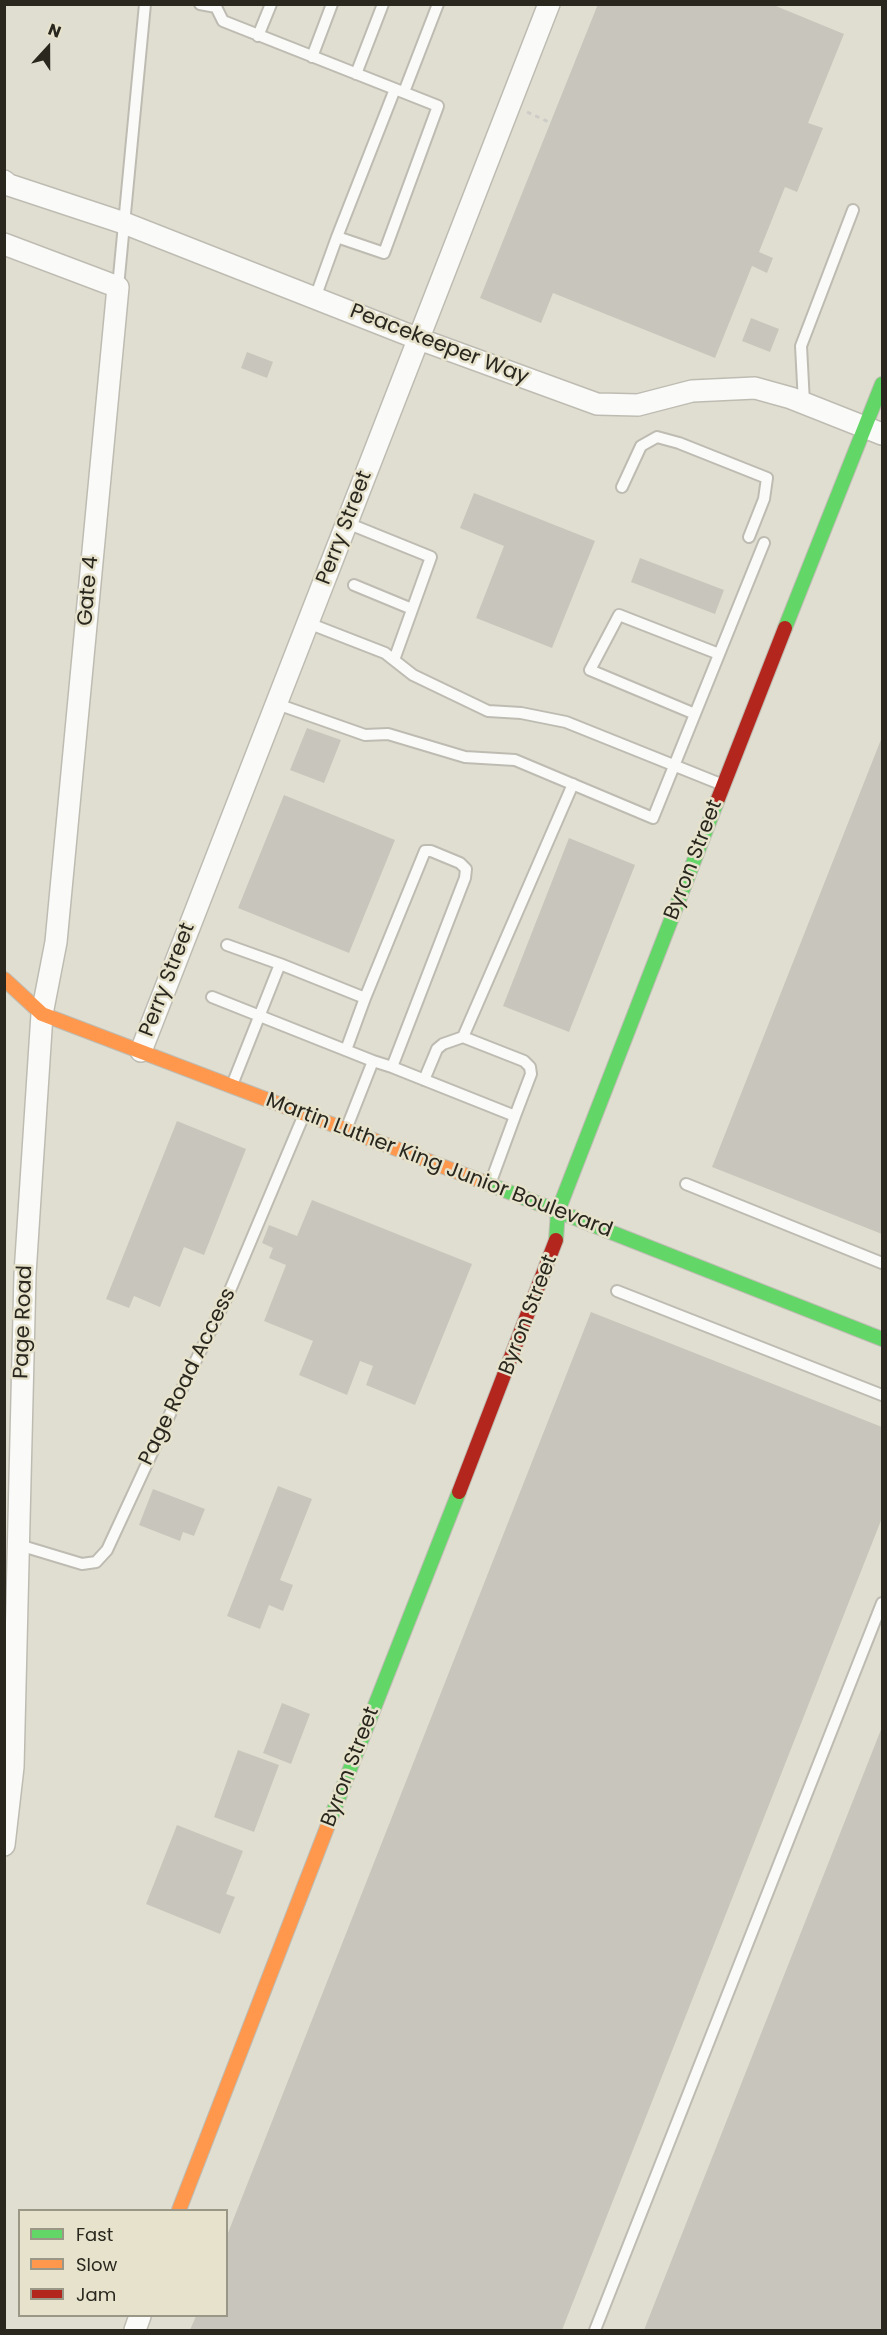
<!DOCTYPE html>
<style>
body{margin:0}
#map{position:relative;width:887px;height:2335px;overflow:hidden;background:#e0ded1;font-family:Poppins,sans-serif}
canvas{display:block}
.frame{position:absolute;inset:0;border:6px solid #29271e;pointer-events:none}
.legend{position:absolute;left:18px;top:2209px;width:210px;height:108px;box-sizing:border-box;background:#e6e2cb;border:2px solid #9a9786;margin:0;padding:8px 10px;list-style:none;font-size:18px;color:#29271e}
.legend li{display:flex;align-items:center;gap:12px;height:30px}
.legend b{width:30px;border:2px solid #9a9786}
.north{position:absolute;left:18px;top:18px;width:60px;height:60px;-webkit-text-stroke:4px #e6e2cb;paint-order:stroke;rotate:21deg;font-size:16px;font-weight:700;line-height:24px;text-align:center;color:#29271e}
.north::after{content:'';display:block;margin:auto;width:21px;height:27px;background:#29271e;clip-path:polygon(50% 0,100% 100%,50% 72%,0 100%)}
</style>
<div id="map">
<canvas width="887" height="2335"></canvas>
<div class="frame"></div>
<ul class="legend">
<li><b style="height:8px;background:#63d668"></b>Fast</li>
<li><b style="height:8px;background:#ff974d"></b>Slow</li>
<li><b style="height:8px;background:#b3261e"></b>Jam</li>
</ul>
<div class="north">N</div>
</div>
<script>
const context = document.querySelector('canvas').getContext('2d');
context.lineJoin = 'round';
function paint(path, color) {
  context.fillStyle = color;
  context.fill(path, 'evenodd');
}
function shape(rows) {
  const path = new Path2D();
  for (const r of rows) {
    path.moveTo(r[0], r[1]);
    for (let i = 2; i < r.length; i += 2) path.lineTo(r[i], r[i + 1]);
  }
  return path;
}
function trace(path, color, width, dash) {
  context.strokeStyle = color;
  context.lineWidth = width;
  context.lineCap = dash ? 'butt' : 'round';
  context.setLineDash(dash || []);
  context.stroke(path);
}
function drawText(font, color, halo, rows, align = 'center') {
  context.font = font + ' Poppins,sans-serif';
  context.lineWidth = 5;
  context.setLineDash([]);
  context.textBaseline = 'middle';
  context.strokeStyle = halo;
  context.fillStyle = color;
  for (const [text, x, y, turn = 0] of rows) {
    context.save();
    context.translate(x, y);
    context.rotate((+turn || 0) * Math.PI / 180);
    context.textAlign = isNaN(turn) ? turn : align;
    if (halo) context.strokeText(text, 0, 0);
    context.fillText(text, 0, 0);
    context.restore();
  }
}
paint(shape([
 [598,4,771,4,844,34,808,123,823,128,797,192,785,187,759,252,773,258,767,273,752,266,715,358,553,293,541,323,480,298],
 [751,318,779,329,770,352,742,341],
 [247,352,273,362,267,378,241,368],
 [474,493,595,541,552,648,476,618,504,546,460,528],
 [640,558,724,590,715,614,631,582],
 [307,728,341,740,324,783,290,770],
 [882,737,882,1234,712,1167],
 [284,795,395,840,349,953,238,908],
 [569,838,635,865,569,1032,503,1006],
 [177,1121,246,1149,204,1255,184,1247,160,1307,134,1296,129,1308,106,1299],
 [312,1200,472,1264,415,1405,366,1385,373,1366,360,1361,347,1395,299,1375,313,1341,264,1321,286,1265,269,1258,273,1248,262,1243,269,1225,297,1236],
 [591,1312,882,1427,882,1518,562,2330,190,2330,196,2316,226,2316,226,2238],
 [278,1486,312,1499,280,1580,293,1585,283,1611,269,1605,260,1629,227,1616],
 [153,1489,205,1509,194,1536,183,1532,180,1541,139,1525],
 [282,1703,310,1714,291,1764,263,1753],
 [882,1727,882,2330,644,2330],
 [238,1750,279,1765,254,1832,214,1817],
 [177,1825,243,1851,226,1894,235,1897,220,1934,146,1904]
]), '#c8c6bc');
const lane = shape([
 [200,4,216,7],
 [217,4,216,7,223,21,438,106,384,253,337,237,315,298],
 [258,36,271,4],
 [312,57,332,4],
 [356,74,383,4],
 [404,92,438,4],
 [337,237,395,89],
 [118,287,145,4],
 [804,403,801,346,853,210],
 [622,487,641,446,657,437,679,443,767,478,764,499,749,537],
 [347,523,431,557,394,660],
 [354,585,412,609],
 [308,623,385,653,413,675,488,711,521,713,566,722,723,785],
 [277,704,365,735,388,734,465,757,515,760,653,818,764,543],
 [695,714,590,670,619,615,719,654],
 [227,945,280,964,232,1085],
 [280,964,365,998,425,851,431,851,460,863,466,869,465,878,392,1067],
 [212,997,373,1061],
 [346,1050,365,998],
 [424,1080,437,1049,443,1044,463,1037],
 [515,1116,531,1074,530,1067,524,1061,463,1037,573,784],
 [347,1127,373,1061,392,1067,515,1116,490,1184],
 [686,1184,882,1263],
 [617,1291,882,1395],
 [19,1545,82,1564,96,1562,107,1550,176,1401,228,1295,303,1117],
 [595,2330,882,1603]
]);
const street = shape([
 [4,181,9,185,124,223,419,339,597,404,638,405,692,391,755,388,791,398,882,434],
 [4,244,118,287,56,942,42,1014,25,1274,13,1767,4,1845],
 [141,1051,549,4],
 [135,2330,140,2316]
]);
const fast = shape([
 [785,628,882,384],
 [481,1181,882,1339],
 [556,1240,558,1211,718,799],
 [328,1825,459,1492]
]);
const slow = shape([
 [4,979,42,1014,481,1181],
 [179,2210,328,1825]
]);
const jam = shape([
 [718,799,785,628],
 [459,1492,556,1240]
]);
trace(lane, '#bebcb2', 14);
trace(street, '#bebcb2', 24);
trace(fast, '#bebcb2', 16);
trace(slow, '#bebcb2', 16);
trace(jam, '#bebcb2', 16);
trace(shape([
 [527,112,551,123]
]), '#cdccc8', 3, [4.5, 4.5]);
trace(lane, '#fafaf8', 10);
trace(street, '#fafaf8', 21);
trace(fast, '#63d668', 14);
trace(slow, '#ff974d', 14);
trace(jam, '#b3261e', 14);
drawText('21px', '#29271e', '#e6e2cb', [
 ["Peacekeeper Way",439,345,21],
 ["Perry Street",345,528,-69],
 ["Gate 4",89,591,-85],
 ["Byron Street",694,860,-69],
 ["Perry Street",168,980,-69],
 ["Martin Luther King Junior Boulevard",439,1166,21],
 ["Byron Street",529,1315,-69],
 ["Page Road",24,1322,-88],
 ["Page Road Access",188,1377,-64],
 ["Byron Street",351,1767,-69]
]);
</script>
